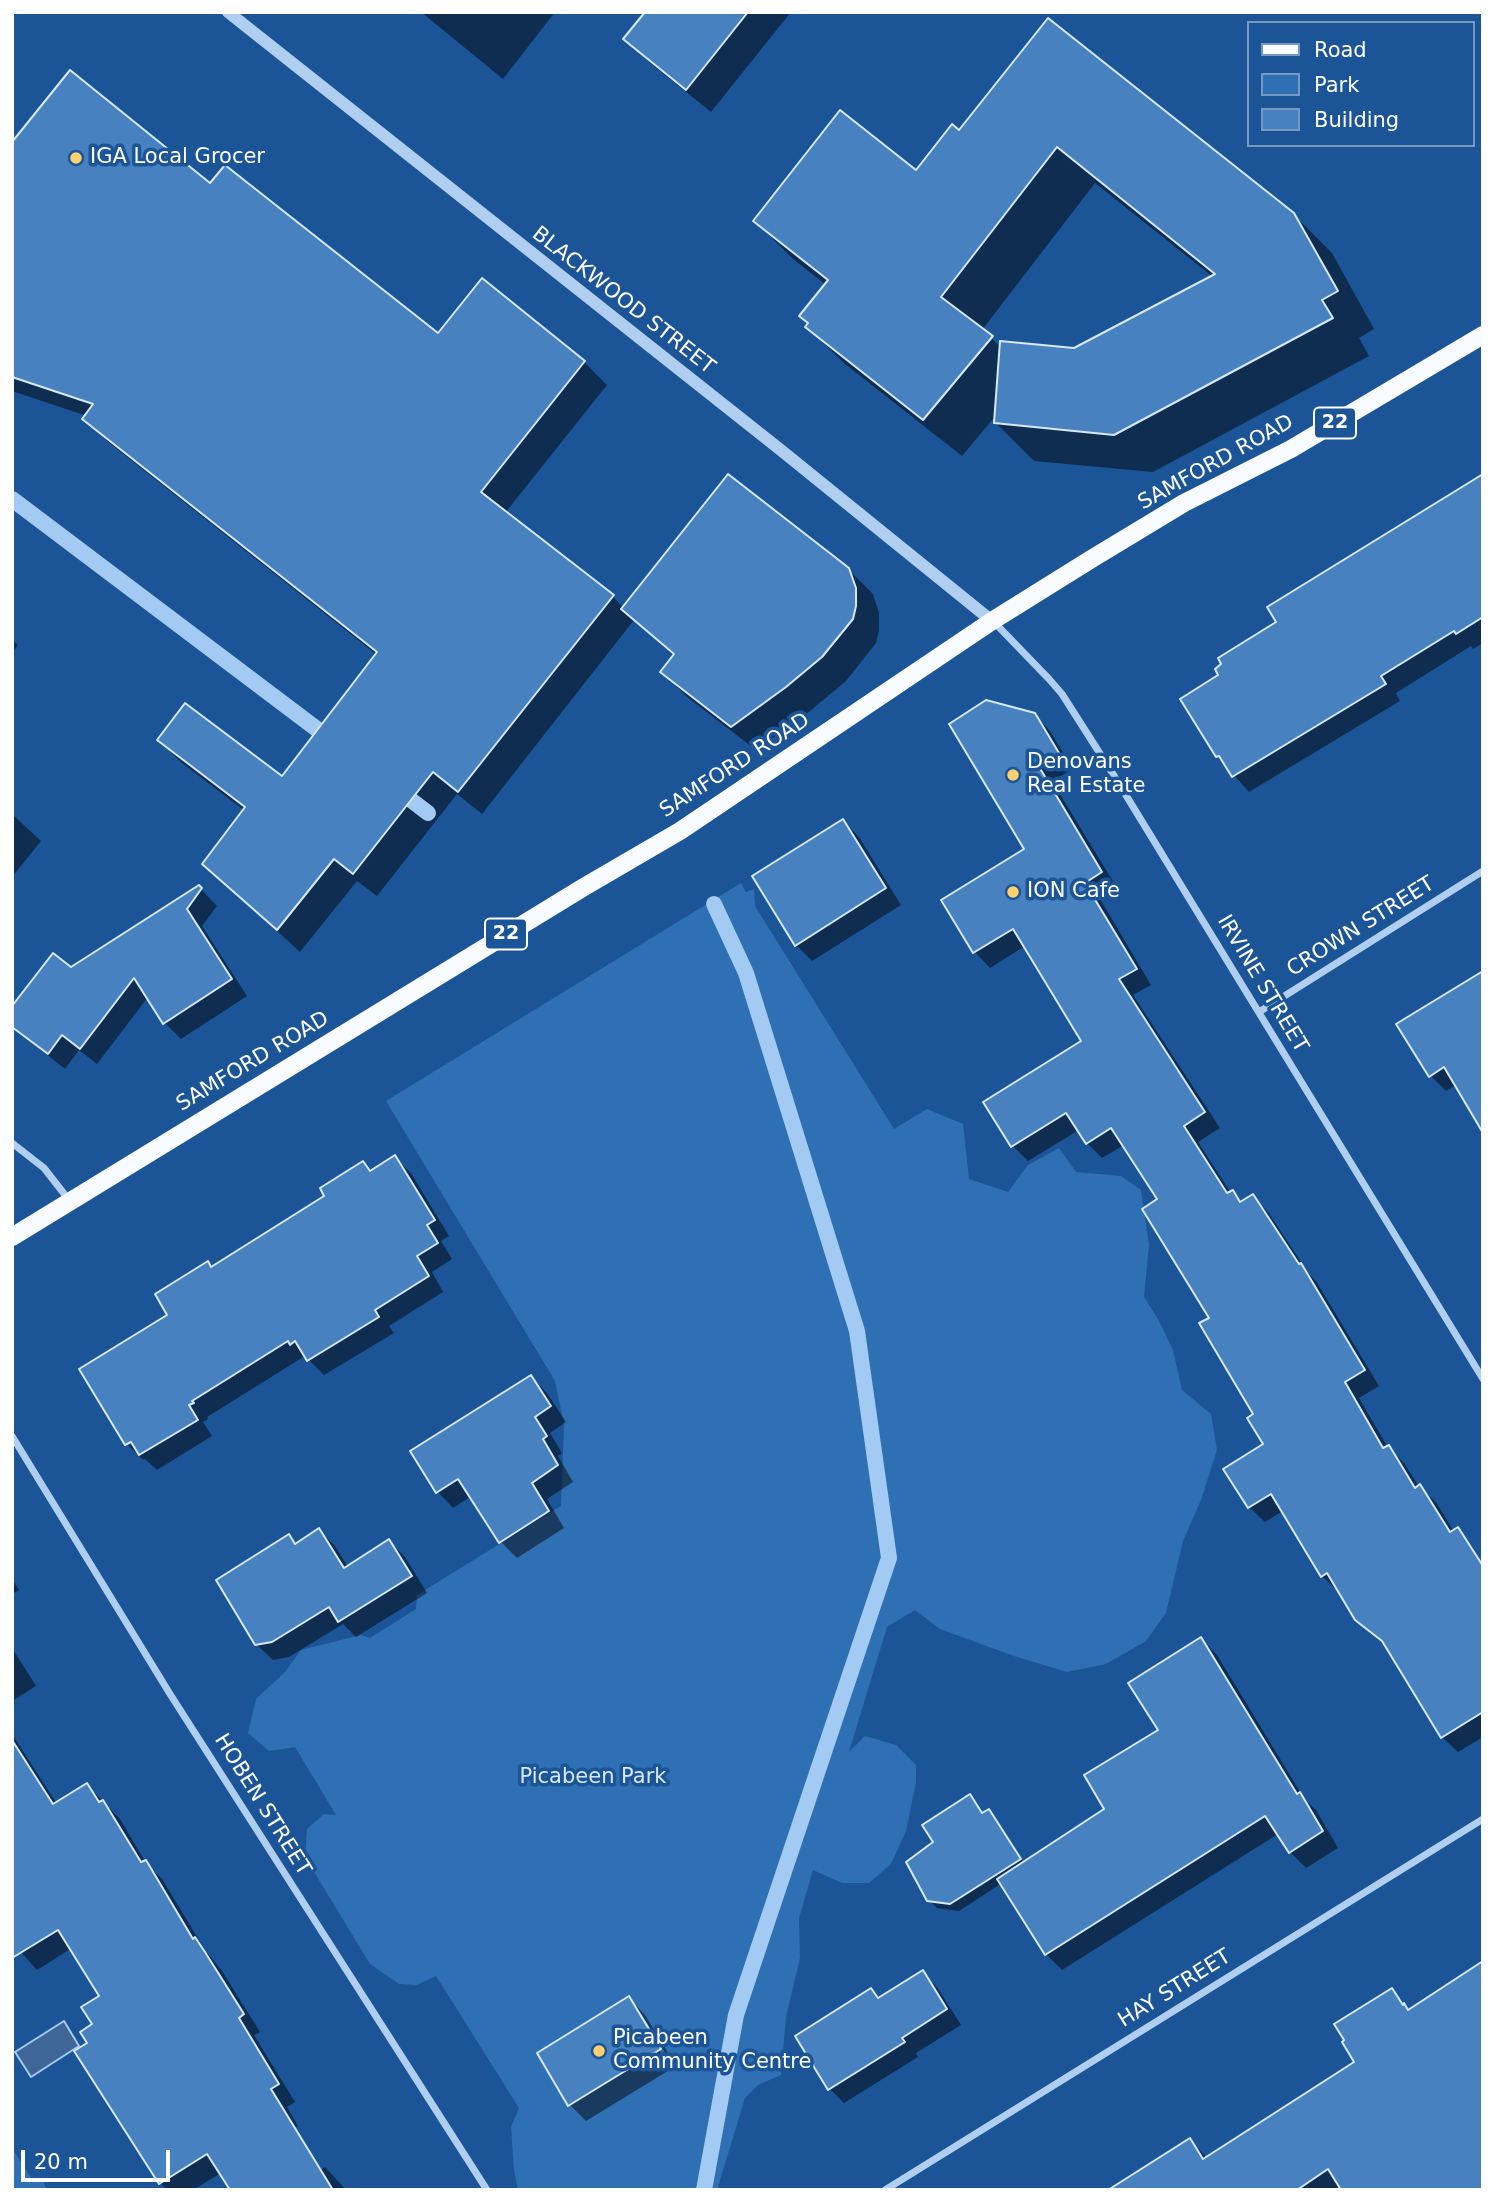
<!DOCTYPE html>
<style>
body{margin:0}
#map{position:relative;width:1495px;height:2202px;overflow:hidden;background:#1b5597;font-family:"DejaVu Sans",sans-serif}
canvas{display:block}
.frame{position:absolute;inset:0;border:14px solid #fff;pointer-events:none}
.legend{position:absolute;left:1247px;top:21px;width:228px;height:126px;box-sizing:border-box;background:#1b5597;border:2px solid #7699c1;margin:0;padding:9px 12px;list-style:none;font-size:21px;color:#fff}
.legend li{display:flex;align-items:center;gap:14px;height:35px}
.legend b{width:35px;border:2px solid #7699c1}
.scale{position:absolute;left:21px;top:2150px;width:149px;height:32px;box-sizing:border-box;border:4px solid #fff;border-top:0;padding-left:9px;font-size:21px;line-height:24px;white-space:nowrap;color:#fff;-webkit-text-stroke:5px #1b5597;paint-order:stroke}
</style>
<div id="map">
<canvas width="1495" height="2202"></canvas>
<div class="frame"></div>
<ul class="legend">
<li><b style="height:9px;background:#f8fbff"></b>Road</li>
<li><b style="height:19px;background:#2f6fb4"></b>Park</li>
<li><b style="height:19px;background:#4881bf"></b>Building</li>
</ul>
<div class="scale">20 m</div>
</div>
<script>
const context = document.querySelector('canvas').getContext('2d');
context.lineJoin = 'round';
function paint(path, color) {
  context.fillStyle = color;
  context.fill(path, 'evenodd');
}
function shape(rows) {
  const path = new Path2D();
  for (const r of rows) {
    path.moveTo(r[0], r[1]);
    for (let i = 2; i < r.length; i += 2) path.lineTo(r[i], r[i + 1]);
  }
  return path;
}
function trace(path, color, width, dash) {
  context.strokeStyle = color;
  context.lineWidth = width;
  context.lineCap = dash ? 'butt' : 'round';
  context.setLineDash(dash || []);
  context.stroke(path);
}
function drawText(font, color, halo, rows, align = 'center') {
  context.font = font + ' "DejaVu Sans",sans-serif';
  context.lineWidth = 7;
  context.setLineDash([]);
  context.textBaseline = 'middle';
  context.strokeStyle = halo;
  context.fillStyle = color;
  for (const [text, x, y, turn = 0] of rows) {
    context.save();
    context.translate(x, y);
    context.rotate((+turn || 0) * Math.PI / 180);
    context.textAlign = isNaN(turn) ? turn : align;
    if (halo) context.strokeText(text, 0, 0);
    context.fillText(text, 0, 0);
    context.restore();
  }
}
paint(shape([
 [741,883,746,892,754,889,755,906,894,1129,927,1109,963,1124,969,1179,1008,1192,1028,1165,1059,1148,1076,1172,1121,1176,1141,1190,1149,1245,1144,1297,1158,1319,1173,1350,1182,1390,1211,1414,1217,1450,1201,1500,1183,1541,1166,1613,1146,1641,1106,1664,1067,1672,1014,1656,940,1629,915,1610,887,1627,849,1752,865,1736,896,1745,916,1765,916,1782,906,1831,891,1864,869,1883,842,1883,813,1870,799,1918,800,1958,786,2017,781,2075,758,2085,745,2098,718,2187,721,2190,518,2190,514,2170,511,2127,519,2108,436,1976,417,1985,399,1984,370,1964,305,1857,307,1829,324,1814,336,1815,295,1747,269,1751,248,1733,256,1699,285,1672,301,1650,361,1635,370,1638,416,1609,417,1595,561,1506,564,1424,555,1381,386,1101],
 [12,2148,32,2179,43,2181,47,2190,12,2190]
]), '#2f6fb4');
const water = shape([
 [64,2021,79,2046,31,2077,15,2052,64,2021]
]);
paint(water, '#3e6797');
trace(water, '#a3caf2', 2);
paint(shape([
 [421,12,555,12,503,79],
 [647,12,791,12,711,112,650,63,626,39],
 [1049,21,1293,214,1332,253,1374,329,1359,338,1369,356,1153,472,1034,461,996,423,997,414,962,456,845,364,807,327,826,285,793,259,755,221,916,172,959,132],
 [1095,183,1213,277,1074,350,1001,347,982,330],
 [12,145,211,185,438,336,584,362,607,385,505,513,612,596,624,608,848,569,873,594,879,613,879,631,876,643,846,681,810,711,756,750,686,696,662,672,674,656,634,620,482,814,457,794,377,896,357,881,300,952,204,863,245,811,182,763,159,740,282,779,377,655,107,441,85,418,87,416,12,391],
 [1483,477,1483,643,1473,649,1471,646,1396,693,1400,701,1249,792,1217,756,1220,676,1278,622],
 [12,640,18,645,12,652],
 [1034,714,1050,731,1073,769,1052,781,1117,888,1100,899,1151,985,1133,995,1220,1128,1198,1142,1231,1193,1243,1203,1253,1196,1268,1212,1309,1274,1316,1281,1379,1386,1359,1398,1387,1446,1404,1463,1419,1487,1436,1502,1454,1532,1455,1531,1471,1546,1483,1565,1483,1737,1458,1752,1442,1737,1387,1647,1357,1619,1338,1591,1322,1576,1283,1511,1265,1522,1249,1507,1266,1445,1256,1414,1159,1200,1124,1145,1102,1158,1087,1143,1079,1130,1028,1161,1013,1146,1083,1042,1025,946,990,968,975,952,943,900,1027,849],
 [12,814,41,841,12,877],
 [843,821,859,837,901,905,812,961,796,945],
 [199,887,217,906,202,926,247,996,181,1039,165,1023,148,997,97,1064,79,1050,65,1069,12,1027,71,969],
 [1483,973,1456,1085,1446,1091,1431,1076],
 [395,1158,411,1173,449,1236,441,1241,452,1259,432,1272,443,1292,389,1326,394,1333,324,1375,305,1356,207,1417,208,1419,203,1422,212,1436,157,1470,145,1459,143,1460,127,1444,170,1315,207,1263,213,1268,327,1197,363,1164,372,1172],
 [531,1377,547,1393,566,1422,550,1433,562,1453,558,1456,573,1482,547,1499,564,1528,517,1558,501,1542,472,1496,453,1508,437,1491],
 [319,1530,335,1546,348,1567,389,1541,405,1557,427,1593,356,1637,343,1624,289,1657,273,1660,256,1644,289,1536,297,1544],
 [12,1579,19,1590,12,1594],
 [1201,1639,1217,1655,1305,1800,1316,1810,1338,1848,1306,1868,1290,1852,1278,1834,1062,1970,1046,1954,1002,1883,959,1911,937,1908,929,1900,936,1843,970,1796,984,1814,988,1811,996,1819,1024,1863,1107,1809,1160,1731],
 [12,1648,36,1686,12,1701],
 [12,1734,57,1804,87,1785,120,1819,146,1863,162,1879,205,1950,222,1971,260,2032,254,2035,295,2102,287,2107,298,2126,193,2190,168,2190,160,2183,90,2043,102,1997,72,1948,37,1970,12,1942],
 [922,1973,937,1987,961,2025,916,2053,918,2057,844,2103,830,2089,871,1990,880,1999],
 [1392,1990,1410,2010,1341,2186,1335,2190,1135,2190,1190,2140,1207,2158,1357,2063],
 [629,1998,645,2015,676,2066,586,2121,570,2105],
 [638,2015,642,2015,667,2056,664,2058],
 [325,2167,346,2190,290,2190]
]), '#0007');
trace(shape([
 [12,499,334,742],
 [394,787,428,813],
 [704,2190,736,2015,889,1558,857,1331,746,973,714,904]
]), '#a3caf2', 16);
const building = shape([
 [645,12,748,12,686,90,623,39,645,12],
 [1048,18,1294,213,1338,291,1322,300,1333,318,1114,435,994,423,1000,341,1074,348,1215,274,1057,147,941,297,993,336,923,420,805,327,808,323,799,316,828,280,753,221,840,110,916,170,952,124,959,130,1048,18],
 [70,70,210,183,225,165,438,333,482,278,585,361,481,492,614,595,458,792,433,772,353,874,334,859,277,930,202,864,245,807,157,740,185,703,282,776,377,652,82,419,93,404,12,377,12,142,70,70],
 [728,474,849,568,856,588,856,606,853,619,822,657,786,687,731,727,660,672,674,654,621,609,728,474],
 [1483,474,1483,617,1456,634,1454,631,1381,676,1386,684,1232,777,1219,756,1216,757,1180,699,1218,675,1215,669,1221,664,1218,658,1276,622,1267,607,1483,474],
 [986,700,1035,713,1059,753,1038,765,1102,872,1085,883,1137,969,1119,979,1205,1112,1184,1126,1227,1193,1233,1190,1240,1202,1253,1194,1299,1264,1301,1263,1365,1370,1345,1382,1383,1448,1389,1445,1415,1488,1420,1484,1450,1532,1458,1527,1483,1566,1483,1712,1441,1738,1382,1641,1355,1620,1327,1573,1321,1577,1271,1494,1248,1508,1223,1469,1263,1444,1247,1418,1253,1414,1199,1323,1209,1318,1142,1209,1157,1199,1111,1128,1086,1144,1066,1113,1011,1147,983,1102,1081,1041,1013,929,973,953,941,900,1024,849,949,724,986,700],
 [843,819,886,888,795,946,752,876,843,819],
 [199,885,202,888,187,909,232,979,163,1024,134,978,80,1049,62,1035,48,1054,12,1027,12,1006,53,953,71,967,199,885],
 [1483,971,1483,1133,1444,1067,1429,1077,1396,1024,1483,971],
 [395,1155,435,1220,427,1225,438,1243,417,1256,429,1276,375,1310,379,1317,307,1361,295,1341,290,1345,288,1341,192,1401,194,1403,189,1405,198,1420,139,1455,131,1442,125,1445,79,1369,167,1315,155,1294,208,1261,211,1267,324,1196,320,1188,363,1161,370,1171,395,1155],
 [531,1375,551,1406,535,1417,547,1436,543,1439,558,1465,532,1483,549,1511,499,1543,458,1479,436,1493,410,1451,531,1375],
 [319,1528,344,1568,389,1539,412,1576,338,1622,329,1607,272,1642,255,1645,216,1580,289,1534,295,1544,319,1528],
 [1201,1637,1297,1794,1300,1792,1323,1831,1289,1853,1265,1816,1045,1955,997,1879,1104,1809,1084,1775,1158,1730,1128,1683,1201,1637],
 [12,1740,53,1804,87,1783,99,1802,103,1800,141,1862,146,1860,193,1939,195,1937,205,1952,244,2014,239,2018,279,2084,271,2089,333,2190,230,2190,207,2154,159,2184,74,2051,87,2043,80,2032,92,2024,81,2007,99,1996,58,1930,12,1958,12,1740],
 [970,1794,982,1813,989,1809,1021,1859,950,1904,927,1901,906,1862,933,1842,922,1825,970,1794],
 [1483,1961,1483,2190,1341,2190,1328,2169,1297,2190,1108,2190,1190,2138,1203,2159,1354,2062,1342,2042,1344,2040,1334,2024,1392,1988,1403,2005,1404,2003,1408,2010,1483,1961],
 [923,1970,947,2009,902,2038,905,2042,828,2090,795,2036,871,1988,878,1998,923,1970],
 [629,1996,661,2049,568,2106,537,2053,629,1996]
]);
paint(building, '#4881bf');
trace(building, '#d6e8fb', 2);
trace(shape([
 [993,621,1049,679,1062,694,1113,774,1483,1379],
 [1259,1012,1483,871],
 [12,1143,44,1168,69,1200],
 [12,1436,170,1694,487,2190],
 [885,2190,1483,1819]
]), '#afcef0', 7);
trace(shape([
 [228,12,782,451,992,621]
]), '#afcef0', 12);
trace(shape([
 [12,1237,584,887,680,831,992,621,1093,558,1184,503,1291,449,1483,335]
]), '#f8fbff', 18);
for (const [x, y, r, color] of [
 [76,158,7,"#ffd16e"],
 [1013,775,7,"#ffd16e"],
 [1013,892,7,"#ffd16e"],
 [599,2051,7,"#ffd16e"]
]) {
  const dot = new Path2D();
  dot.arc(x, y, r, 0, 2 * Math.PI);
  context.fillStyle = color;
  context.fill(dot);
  trace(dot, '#1b5597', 2.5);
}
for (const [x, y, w] of [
 [1335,423,42],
 [506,934,42]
]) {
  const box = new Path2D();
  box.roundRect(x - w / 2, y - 15.5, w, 31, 5);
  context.fillStyle = '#1b5597';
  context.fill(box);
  trace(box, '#fff', 2);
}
drawText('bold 19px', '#fff', null, [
 ["22",1335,423],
 ["22",506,934]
]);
drawText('21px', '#fff', '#1b5597', [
 ["IGA Local Grocer",90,158],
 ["Denovans",1027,763],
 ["Real Estate",1027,787],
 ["ION Cafe",1027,892],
 ["Picabeen",613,2039],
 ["Community Centre",613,2063]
], 'left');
drawText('21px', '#fff', '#1b5597', [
 ["BLACKWOOD STREET",623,301,38],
 ["SAMFORD ROAD",1216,463,-29],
 ["SAMFORD ROAD",735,766,-33],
 ["CROWN STREET",1361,927,-32],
 ["IRVINE STREET",1262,984,59],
 ["SAMFORD ROAD",253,1062,-31],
 ["HOBEN STREET",262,1805,58],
 ["HAY STREET",1175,1989,-32]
]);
drawText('21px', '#d6e8fb', '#1b5597', [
 ["Picabeen Park",593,1778]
]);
</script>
